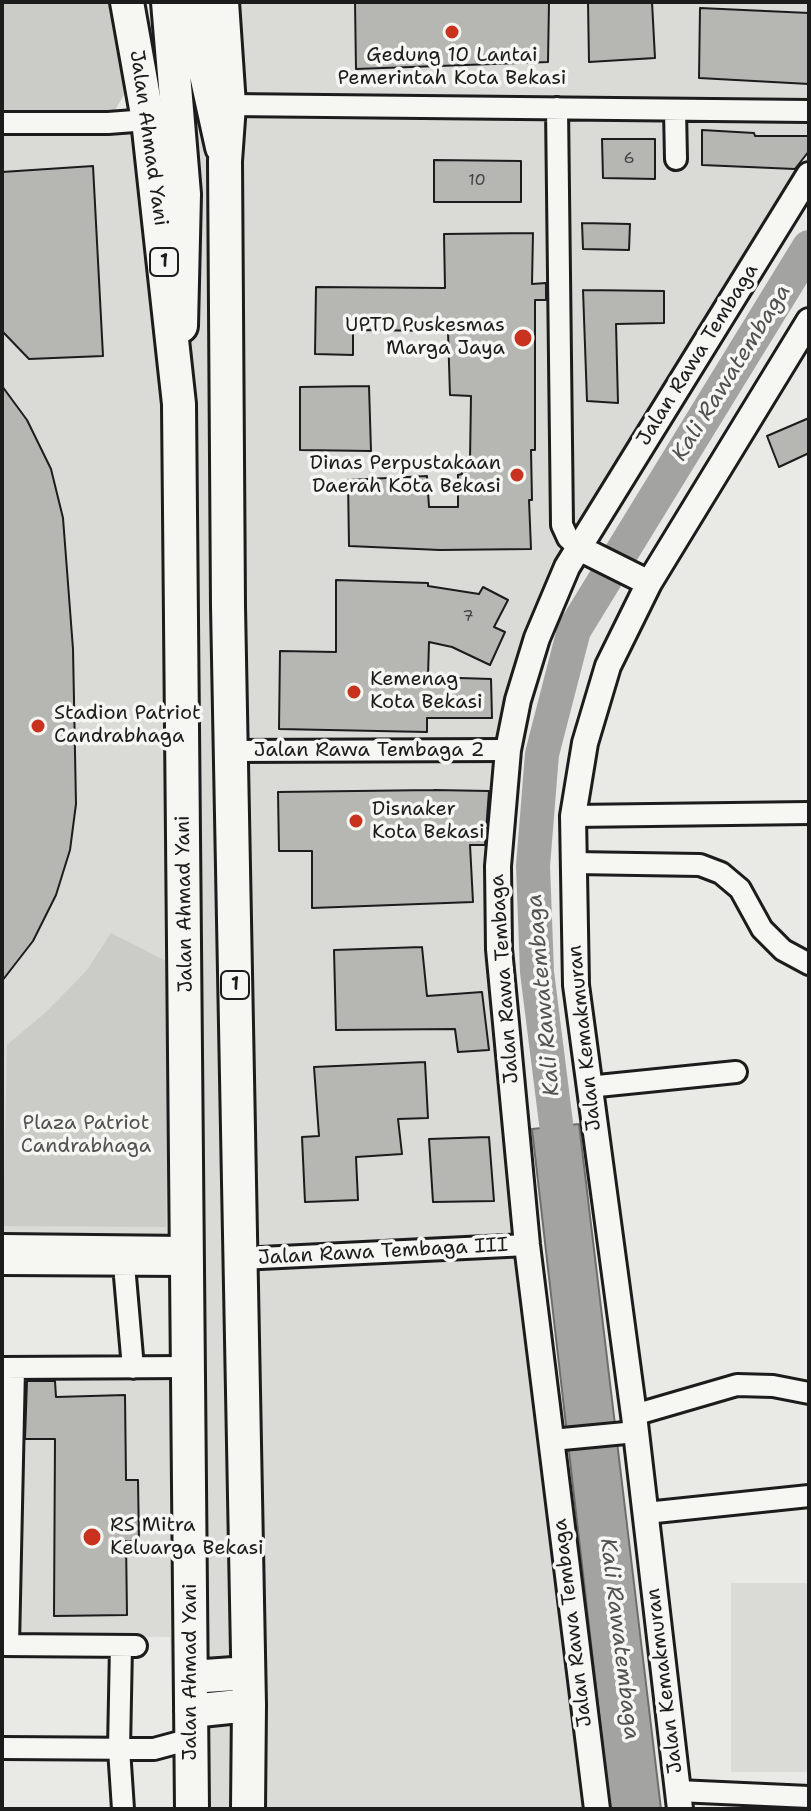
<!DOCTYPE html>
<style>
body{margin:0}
#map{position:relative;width:811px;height:1811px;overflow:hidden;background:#e9e9e5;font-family:"Shantell Sans",sans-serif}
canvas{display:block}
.frame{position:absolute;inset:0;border:4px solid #1c1c1c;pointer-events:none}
</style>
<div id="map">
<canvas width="811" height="1811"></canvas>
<div class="frame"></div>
</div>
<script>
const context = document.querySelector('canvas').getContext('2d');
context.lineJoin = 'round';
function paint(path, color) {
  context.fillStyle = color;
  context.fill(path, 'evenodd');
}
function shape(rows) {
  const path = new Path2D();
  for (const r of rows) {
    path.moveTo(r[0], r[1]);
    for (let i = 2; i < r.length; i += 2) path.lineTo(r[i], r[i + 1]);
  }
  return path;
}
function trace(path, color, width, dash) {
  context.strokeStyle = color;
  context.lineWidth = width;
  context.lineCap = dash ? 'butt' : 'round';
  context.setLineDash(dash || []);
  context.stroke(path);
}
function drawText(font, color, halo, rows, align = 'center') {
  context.font = font + ' "Shantell Sans",sans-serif';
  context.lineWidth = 7;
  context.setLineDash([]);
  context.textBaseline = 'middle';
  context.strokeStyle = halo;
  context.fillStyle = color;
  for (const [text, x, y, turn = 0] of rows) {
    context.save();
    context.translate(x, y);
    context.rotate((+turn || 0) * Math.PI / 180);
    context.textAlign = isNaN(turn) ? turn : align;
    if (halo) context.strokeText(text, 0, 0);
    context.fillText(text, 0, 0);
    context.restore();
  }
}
paint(shape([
 [222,2,809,2,809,177,537,638,498,866,598,1809,175,1809,170,1637,13,1635,16,1371,169,1369,169,1273,2,1270,2,123,148,120,228,105],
 [731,1583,809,1583,809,1772,731,1772]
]), '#dadad6');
paint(shape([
 [2,2,127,2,140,66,108,123,2,123],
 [111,933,170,963,166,1227,3,1226,7,1045,45,1013,87,970]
]), '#cbcbc7');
const water = shape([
 [579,1124,661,1809,610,1809,532,1129,579,1124]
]);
paint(water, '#a3a3a1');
trace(water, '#6d6d6c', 2);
trace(shape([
 [562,1171,537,972,533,866,542,754,574,630,809,247]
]), '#a3a3a1', 34);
const building = shape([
 [355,2,549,2,548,62,356,69,355,2],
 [588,2,652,2,655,58,589,62,588,2],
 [700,8,809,13,809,84,699,78,700,8],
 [702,130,754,133,755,136,809,136,809,151,795,169,702,165,702,130],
 [602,139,655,139,655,179,603,178,602,139],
 [434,160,521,161,521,202,434,202,434,160],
 [93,166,103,356,29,359,2,331,2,172,93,166],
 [582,223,630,224,629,250,583,249,582,223],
 [533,233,532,284,546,283,546,300,535,300,535,450,531,450,532,500,529,500,531,549,440,550,349,546,348,480,427,476,429,507,458,507,458,475,462,474,462,460,470,460,471,396,450,395,448,331,353,330,353,355,315,354,316,287,445,288,444,234,533,233],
 [583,290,664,291,664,323,616,324,618,403,587,401,583,290],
 [2,386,27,420,51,469,63,518,73,649,76,804,70,850,56,895,33,941,2,981,2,386],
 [369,386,371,451,300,450,300,387,369,386],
 [809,418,809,453,779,467,767,436,809,418],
 [336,580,428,583,428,586,479,594,483,587,508,600,494,627,505,632,490,665,452,647,429,642,428,677,491,679,492,718,427,718,427,732,279,729,280,651,336,652,336,580],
 [434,790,489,791,485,845,470,845,473,902,312,908,312,851,279,851,278,792,434,790],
 [422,947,427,996,482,992,489,1050,458,1052,455,1029,336,1030,334,950,422,947],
 [425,1062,428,1118,398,1119,402,1154,356,1157,358,1200,305,1202,302,1137,319,1136,314,1067,425,1062],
 [489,1137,494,1201,433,1202,429,1139,489,1137],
 [27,1381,55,1381,56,1397,125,1395,126,1480,138,1480,139,1541,126,1541,127,1615,54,1616,55,1439,25,1439,27,1381]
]);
paint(building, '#b6b6b3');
trace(building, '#1c1c1c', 2);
const minor = shape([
 [229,105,809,111],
 [557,108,562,525,568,538,579,548],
 [675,110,676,159],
 [2,123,108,123,148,120],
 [230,751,508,750],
 [573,816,809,813],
 [574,863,700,865,721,873,740,889,762,929,783,950,809,964],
 [588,1087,736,1072],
 [2,1245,187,1247],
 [240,1259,527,1245],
 [2,1264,187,1265],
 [124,1265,133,1368],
 [2,1368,189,1367],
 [634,1415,737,1385,773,1386,809,1393],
 [552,1440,636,1432],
 [646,1513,809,1496],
 [2,1645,136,1646],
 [8,1645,14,1368],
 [121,1646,119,1749,123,1809],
 [2,1748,154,1749,191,1739],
 [678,1791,809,1797]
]);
const tertiary = shape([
 [579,548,649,583],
 [597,1809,527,1245,499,949,498,866,508,750,518,700,537,638,567,567,809,175],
 [680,1809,634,1415,576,985,573,816,585,743,608,666,649,583,809,321]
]);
const primary = shape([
 [168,2,184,194,181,326],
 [190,2,222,147]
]);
const trunk = shape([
 [127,2,148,120,179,404,192,1809],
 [222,2,229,105,225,161,228,606,249,1705,248,1809],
 [191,1677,248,1673],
 [191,1711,249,1705]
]);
trace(minor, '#1c1c1c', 26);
trace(tertiary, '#1c1c1c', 30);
trace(primary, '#1c1c1c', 38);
trace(trunk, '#1c1c1c', 38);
trace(minor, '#f6f6f2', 20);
trace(tertiary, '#f6f6f2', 24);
trace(primary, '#f6f6f2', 32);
trace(trunk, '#f6f6f2', 32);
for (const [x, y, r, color] of [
 [452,32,8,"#c8321e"],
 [523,338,10,"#c8321e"],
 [517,475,8,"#c8321e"],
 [354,692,8,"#c8321e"],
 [38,726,8,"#c8321e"],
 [356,821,8,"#c8321e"],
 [92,1537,10,"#c8321e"]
]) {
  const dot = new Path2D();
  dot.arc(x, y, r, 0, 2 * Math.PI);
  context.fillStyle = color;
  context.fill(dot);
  trace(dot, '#f6f6f2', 3);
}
drawText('16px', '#424242', null, [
 ["6",629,159],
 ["10",477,181],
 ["7",468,617]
]);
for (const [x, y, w] of [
 [164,262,28],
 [235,985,28]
]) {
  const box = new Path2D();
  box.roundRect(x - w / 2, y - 14, w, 28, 6);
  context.fillStyle = '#f6f6f2';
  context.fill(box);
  trace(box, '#1c1c1c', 2);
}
drawText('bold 18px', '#1c1c1c', null, [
 ["1",164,262],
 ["1",235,985]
]);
drawText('20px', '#1c1c1c', '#f6f6f2', [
 ["Gedung 10 Lantai",452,56,"center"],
 ["Pemerintah Kota Bekasi",452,79,"center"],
 ["UPTD Puskesmas",505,326,"right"],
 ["Marga Jaya",505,349,"right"],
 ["Dinas Perpustakaan",501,464,"right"],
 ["Daerah Kota Bekasi",501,487,"right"],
 ["Kemenag",370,680],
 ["Kota Bekasi",370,703],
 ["Stadion Patriot",54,714],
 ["Candrabhaga",54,737],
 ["Disnaker",372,810],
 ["Kota Bekasi",372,833],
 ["RS Mitra",110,1526],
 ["Keluarga Bekasi",110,1549]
], 'left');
drawText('20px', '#1c1c1c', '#f6f6f2', [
 ["Jalan Ahmad Yani",148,138,82],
 ["Jalan Rawa Tembaga",698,355,-58],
 ["Jalan Rawa Tembaga 2",369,751],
 ["Jalan Ahmad Yani",185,904,-91],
 ["Jalan Rawa Tembaga",505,979,-94],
 ["Jalan Kemakmuran",585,1038,-96],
 ["Jalan Rawa Tembaga III",383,1252,-3],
 ["Jalan Rawa Tembaga",573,1623,-97],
 ["Jalan Ahmad Yani",191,1672,-90],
 ["Jalan Kemakmuran",665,1681,-97]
]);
drawText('20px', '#51514f', '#f6f6f2', [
 ["Plaza Patriot",86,1124],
 ["Candrabhaga",86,1147]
]);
drawText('italic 22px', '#525251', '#f6f6f2', [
 ["Kali Rawatembaga",732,373,-58],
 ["Kali Rawatembaga",544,995,-95],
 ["Kali Rawatembaga",619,1639,83]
]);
</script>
